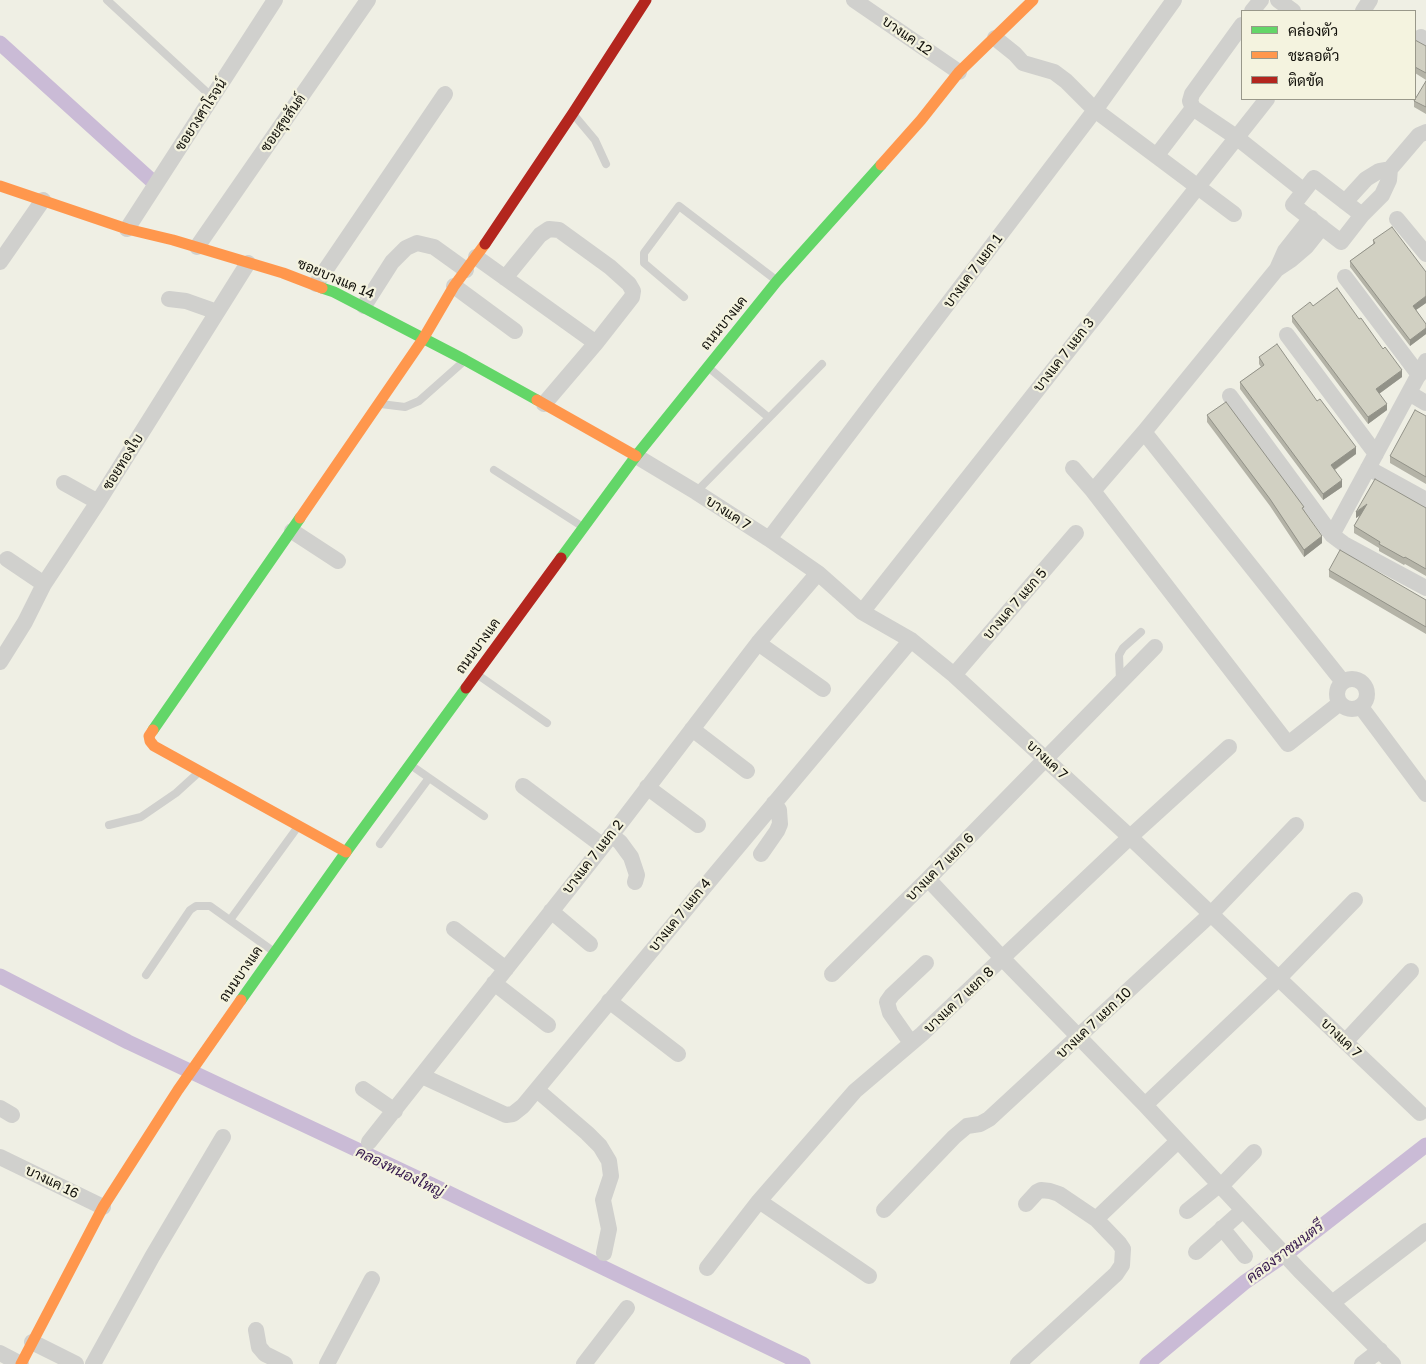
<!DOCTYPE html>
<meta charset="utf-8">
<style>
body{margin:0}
#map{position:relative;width:1426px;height:1364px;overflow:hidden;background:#efefe4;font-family:"Golos Text",Sarabun,sans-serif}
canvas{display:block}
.legend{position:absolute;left:1241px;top:10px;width:175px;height:90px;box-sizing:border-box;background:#f4f3df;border:1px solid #99988a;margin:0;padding:6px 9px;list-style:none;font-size:15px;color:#11100a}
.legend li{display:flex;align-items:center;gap:10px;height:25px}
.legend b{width:25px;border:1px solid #99988a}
</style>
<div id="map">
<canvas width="1426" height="1364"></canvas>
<ul class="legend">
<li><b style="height:6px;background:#63d668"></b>คล่องตัว</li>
<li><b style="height:6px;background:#ff974d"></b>ชะลอตัว</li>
<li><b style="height:6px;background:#b3261e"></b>ติดขัด</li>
</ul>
</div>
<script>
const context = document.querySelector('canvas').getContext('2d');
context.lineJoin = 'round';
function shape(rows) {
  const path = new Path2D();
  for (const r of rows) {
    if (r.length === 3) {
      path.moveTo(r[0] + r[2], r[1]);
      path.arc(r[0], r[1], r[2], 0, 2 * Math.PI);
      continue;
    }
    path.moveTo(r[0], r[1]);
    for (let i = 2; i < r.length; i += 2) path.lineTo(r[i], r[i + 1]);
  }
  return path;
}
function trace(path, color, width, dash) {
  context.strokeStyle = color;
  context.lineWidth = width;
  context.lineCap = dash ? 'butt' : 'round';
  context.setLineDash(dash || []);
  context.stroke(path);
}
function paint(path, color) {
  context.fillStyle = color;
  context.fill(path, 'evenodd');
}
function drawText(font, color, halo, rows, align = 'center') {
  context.font = font + ' "Golos Text",Sarabun,sans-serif';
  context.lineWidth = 4.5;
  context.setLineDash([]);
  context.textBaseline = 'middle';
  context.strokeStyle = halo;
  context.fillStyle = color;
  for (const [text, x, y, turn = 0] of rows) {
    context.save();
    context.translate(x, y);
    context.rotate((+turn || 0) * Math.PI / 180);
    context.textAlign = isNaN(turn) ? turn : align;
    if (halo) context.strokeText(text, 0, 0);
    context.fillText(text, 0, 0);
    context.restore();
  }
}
trace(shape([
 [0,43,151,180],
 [0,976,128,1042,432,1185,803,1364],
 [1147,1364,1245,1282,1286,1254,1426,1145]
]), '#cabbd6', 15);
trace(shape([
 [107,0,212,97],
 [574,115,595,140,606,164],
 [684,297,644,263,644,253,679,206,776,280],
 [709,368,768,417],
 [381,404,405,407,419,401,463,362],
 [494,470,583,527],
 [696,492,822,364],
 [478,675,547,723],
 [1120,681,1119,655,1123,648,1141,632],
 [412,766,484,816],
 [109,825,141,817,176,793,198,773],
 [380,844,429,778],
 [230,920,297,828],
 [146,975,190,910,196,906,210,906,273,951]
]), '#d0d0cd', 8);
trace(shape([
 [854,0,959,72],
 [1278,0,1293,11],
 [1252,11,1261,0],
 [1363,11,1370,0],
 [1421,37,1426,40],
 [995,38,1015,54,1023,63,1054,72,1066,81,1095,110,1234,214],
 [1193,108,1236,137,1304,191],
 [1157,155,1193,108,1190,101,1192,94,1242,25],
 [1390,169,1419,135,1426,132],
 [1314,178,1362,215,1341,242,1293,205,1314,178],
 [1345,202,1366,179,1379,171,1390,169,1389,180,1382,195,1362,215],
 [1311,218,1285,251,1277,269,1144,432,1093,491,1288,744,1340,703],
 [1397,219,1426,254],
 [127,229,275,0],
 [197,247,368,0],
 [476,257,596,343],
 [0,262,43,200],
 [1277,269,1292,259,1306,247,1322,227],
 [1345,277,1419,375],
 [505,278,540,235,549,229,559,230,610,267,629,284,633,291,632,297,596,343,544,404],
 [316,284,445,94],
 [454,286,515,331],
 [169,299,186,301,217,312],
 [364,306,392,262,406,248,417,243,434,247,466,270],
 [1287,335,1376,454],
 [1409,393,1426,403],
 [1230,396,1332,535,1344,544,1426,588],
 [1144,432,1343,682],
 [636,456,696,492,769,539,818,573,862,612,911,640,954,675,1130,837,1420,1113],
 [1073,468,1093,491],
 [1368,468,1426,500],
 [64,483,98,502],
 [292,531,338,561],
 [1332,535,1426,361],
 [769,539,1095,110,1174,0],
 [7,559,44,584],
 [862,612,1267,99],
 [758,643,823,689],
 [0,662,25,622,44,584,98,502,248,263],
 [954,675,1076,533],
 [1352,694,15],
 [1361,707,1426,794],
 [692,729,747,771],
 [523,786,603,846],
 [647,787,698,825],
 [611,835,620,842,631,857,637,875,635,882],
 [761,854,777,831,780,824,779,810,774,803],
 [928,879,1003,959,1145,1105,1300,1271,1393,1364],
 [551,911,590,944],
 [454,929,506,969],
 [832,974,928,879,1155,647],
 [494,983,548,1025],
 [609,1001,678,1054],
 [1345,1042,1411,971],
 [911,1043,890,1013,887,1002,892,995,926,963],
 [422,1076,506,1115,513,1114,523,1106,716,873,911,640],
 [363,1089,395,1111],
 [537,1090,587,1133,600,1146,609,1161,611,1176,603,1200,609,1229,604,1253],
 [1145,1105,1279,978,1355,900],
 [0,1108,12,1115],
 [369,1142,603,846,758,643,818,573],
 [0,1157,103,1207],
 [1221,1186,1254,1152],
 [759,1201,869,1276],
 [1026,1204,1037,1192,1041,1190,1050,1191,1059,1194,1096,1219],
 [884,1210,954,1137,967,1126,980,1124,989,1119,1211,914,1296,825],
 [1187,1211,1219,1185],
 [1222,1228,1245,1256],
 [1196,1252,1243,1210],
 [707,1268,759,1201,855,1091,922,1034,1130,837,1229,747],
 [1332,1303,1426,1231],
 [256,1330,259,1347,265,1354,285,1364],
 [32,1342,76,1364],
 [0,1353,21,1364],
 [93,1364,152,1257,223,1137],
 [327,1364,372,1279],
 [584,1364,627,1308],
 [1018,1364,1116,1274,1122,1265,1123,1249,1119,1243,1096,1219,1178,1141],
 [1362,1364,1380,1350]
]), '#d0d0cd', 16);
trace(shape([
 [322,288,334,292,465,360,537,400],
 [561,558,636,456,777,281,881,165],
 [153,730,300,518],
 [241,1000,346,852,466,688]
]), '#63d668', 11);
trace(shape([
 [881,165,921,120,959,72,1033,0],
 [0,186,127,229,173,240,283,273,322,288],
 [537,400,636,456],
 [300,518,423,339,454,286,485,244],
 [153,730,149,736,150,741,154,746,346,852],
 [21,1364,103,1207,178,1090,241,1000]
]), '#ff974d', 11);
trace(shape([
 [485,244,573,113,646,0],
 [466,688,561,558]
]), '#b3261e', 11);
paint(shape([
 [1415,41,1426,46,1426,80,1415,73],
 [1426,81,1426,114,1414,107,1414,101],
 [1373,240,1426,303,1416,310,1426,324,1426,334,1410,346,1350,267,1350,261,1373,244],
 [1313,306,1402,377,1379,394,1387,410,1368,424,1292,322,1292,316],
 [1259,357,1317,401,1356,454,1335,470,1342,487,1323,500,1240,389,1240,382,1261,367,1259,364],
 [1207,415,1304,510,1322,543,1304,557,1270,506,1207,422],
 [1426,416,1426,484,1390,463,1390,456],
 [1426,508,1426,576,1405,564,1404,565,1379,551,1379,548,1354,533,1354,526,1360,515,1356,518,1356,512],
 [1329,570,1426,600,1426,634,1329,577]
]), '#b4b3a7');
paint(shape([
 [1426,296,1426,303,1413,312,1413,306],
 [1426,328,1426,334,1410,346,1410,340],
 [1402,370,1402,377,1376,396,1376,389],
 [1387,404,1387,410,1368,424,1368,417],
 [1356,447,1356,454,1331,472,1331,465],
 [1342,480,1342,487,1323,500,1323,494],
 [1367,504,1367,511,1356,518,1356,512],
 [1322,536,1322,543,1304,557,1304,550]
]), '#929288');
const building = shape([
 [1415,40,1426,46,1426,73,1415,67,1415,40],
 [1426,81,1426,107,1414,101,1426,81],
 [1392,227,1426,272,1426,296,1413,306,1426,324,1426,328,1410,340,1350,261,1375,243,1373,240,1392,227],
 [1337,288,1359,319,1361,318,1383,349,1385,347,1402,370,1376,389,1387,404,1368,417,1292,316,1310,302,1313,306,1337,288],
 [1277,344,1317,401,1320,399,1356,447,1331,465,1342,480,1323,494,1240,382,1264,365,1259,357,1277,344],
 [1226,402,1304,507,1302,508,1322,536,1304,550,1270,499,1207,415,1226,402],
 [1415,410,1426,416,1426,477,1390,456,1415,410],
 [1375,479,1426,508,1426,569,1405,557,1404,558,1379,544,1380,542,1354,526,1367,504,1356,512,1375,479],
 [1340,550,1426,600,1426,627,1329,570,1340,550]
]);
paint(building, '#d1d0c2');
trace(building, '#929288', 1);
drawText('14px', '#11100a', '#f4f3df', [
 ["บางแค 12",907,36,35],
 ["ซอยวงศาโรจน์",201,115,-57],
 ["ซอยสุขสันต์",283,123,-55],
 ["บางแค 7 แยก 1",973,271,-53],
 ["ซอยบางแค 14",336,279,23],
 ["ถนนบางแค",724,323,-51],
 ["บางแค 7 แยก 3",1064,355,-52],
 ["ซอยทองใบ",123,462,-58],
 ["บางแค 7",728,513,33],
 ["บางแค 7 แยก 5",1015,604,-49],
 ["ถนนบางแค",478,646,-54],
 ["บางแค 7",1047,760,43],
 ["บางแค 7 แยก 2",593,857,-52],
 ["บางแค 7 แยก 6",940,867,-45],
 ["บางแค 7 แยก 4",680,915,-51],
 ["ถนนบางแค",241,974,-55],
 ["บางแค 7 แยก 8",959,1000,-43],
 ["บางแค 7 แยก 10",1094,1023,-43],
 ["บางแค 7",1341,1038,44],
 ["บางแค 16",52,1182,26]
]);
drawText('italic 15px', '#371a4e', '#f4f3df', [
 ["คลองหนองใหญ่",400,1172,26],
 ["คลองราชมนตรี",1285,1252,-37]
]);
</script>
